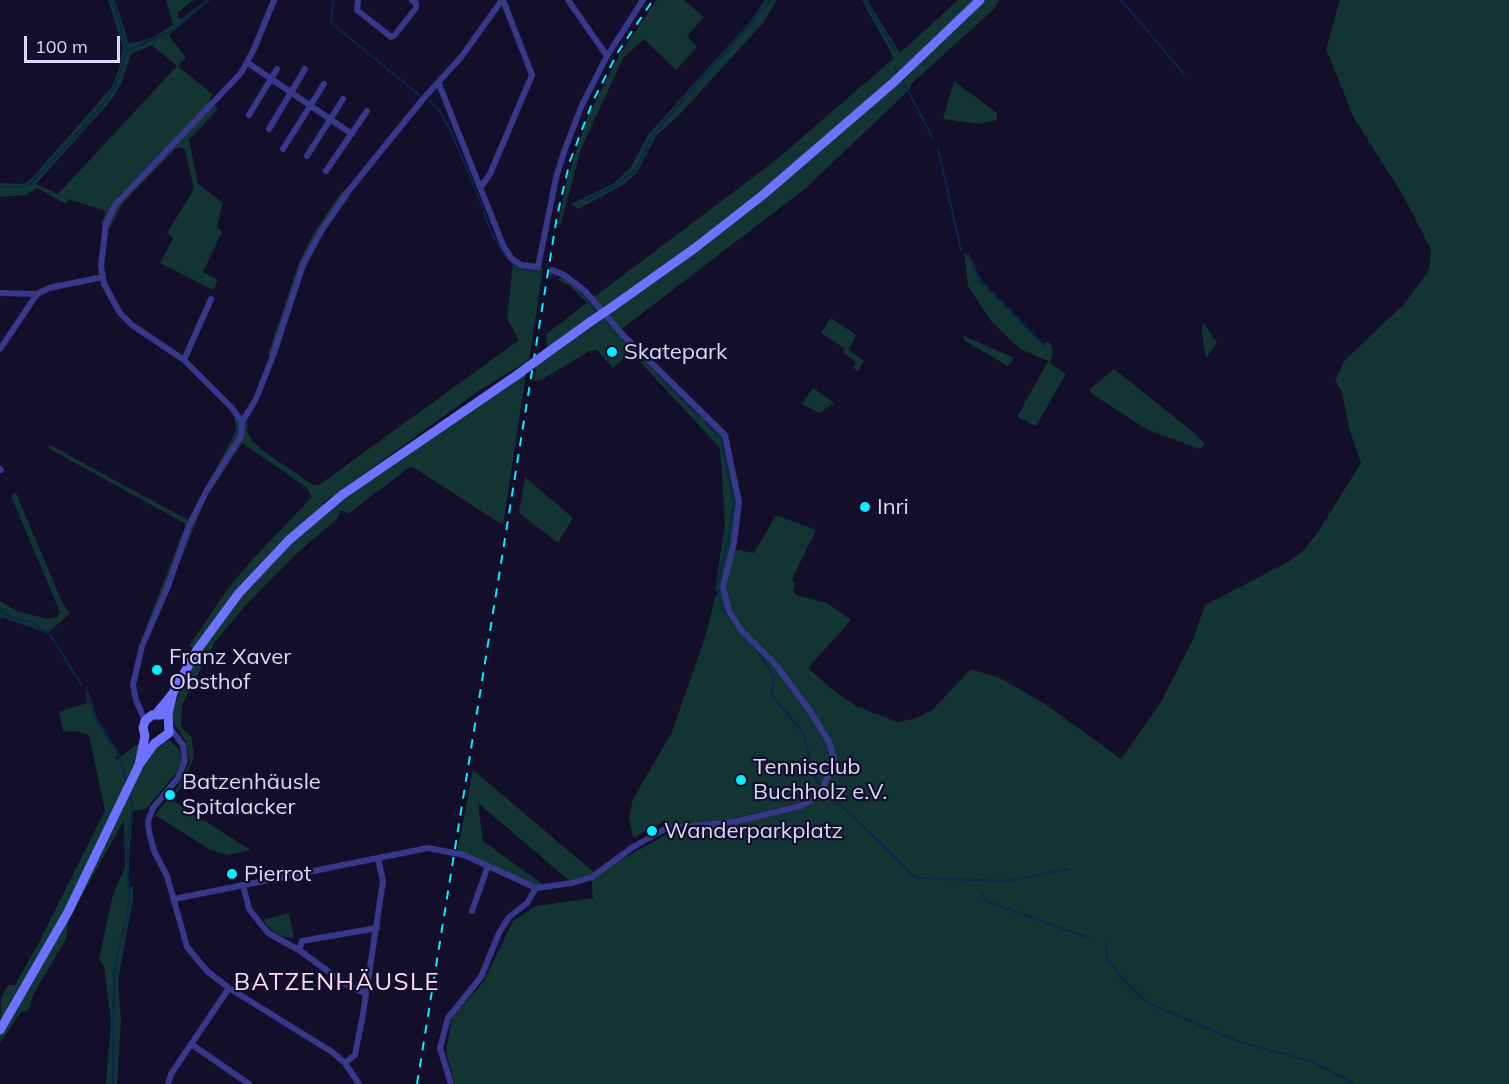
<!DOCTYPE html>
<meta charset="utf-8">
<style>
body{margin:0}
#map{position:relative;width:1509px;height:1084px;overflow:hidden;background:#130f2a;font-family:Mulish,sans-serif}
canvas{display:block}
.scale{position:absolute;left:24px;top:36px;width:96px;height:27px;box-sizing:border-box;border:3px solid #dbd8ff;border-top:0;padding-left:8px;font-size:18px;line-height:21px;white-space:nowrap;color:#dbd8ff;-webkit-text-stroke:4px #130f2a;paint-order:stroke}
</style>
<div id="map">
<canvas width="1509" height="1084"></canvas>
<div class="scale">100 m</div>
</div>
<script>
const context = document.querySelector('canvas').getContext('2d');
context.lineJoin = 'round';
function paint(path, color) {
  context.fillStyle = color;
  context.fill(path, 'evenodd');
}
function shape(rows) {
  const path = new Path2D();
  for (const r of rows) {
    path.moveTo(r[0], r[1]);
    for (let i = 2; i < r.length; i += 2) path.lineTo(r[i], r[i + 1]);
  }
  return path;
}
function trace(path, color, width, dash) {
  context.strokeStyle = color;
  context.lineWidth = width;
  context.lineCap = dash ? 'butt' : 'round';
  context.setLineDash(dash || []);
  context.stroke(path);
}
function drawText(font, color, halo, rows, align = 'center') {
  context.font = font + ' Mulish,sans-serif';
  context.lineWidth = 4.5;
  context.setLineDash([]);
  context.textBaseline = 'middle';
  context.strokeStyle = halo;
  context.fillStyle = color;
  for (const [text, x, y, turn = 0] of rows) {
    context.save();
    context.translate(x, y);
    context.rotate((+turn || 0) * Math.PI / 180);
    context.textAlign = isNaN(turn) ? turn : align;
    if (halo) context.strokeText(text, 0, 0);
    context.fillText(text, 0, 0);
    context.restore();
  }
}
paint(shape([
 [108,0,115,0,129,44,152,38,173,25,166,0,193,0,177,13,180,20,206,0,210,0,169,35,186,58,178,66,213,95,209,100,218,109,189,140,198,184,223,203,217,227,222,232,203,272,218,280,213,290,160,263,173,238,167,233,194,189,185,150,181,147,175,149,122,204,110,228,101,224,106,211,68,199,66,204,37,188,26,195,0,197,0,183,24,184,32,178,112,87,120,65,123,47],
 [152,45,177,66,58,194,36,184,113,98,121,84,131,54],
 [657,0,684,0,704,17,687,36,697,47,676,70,644,39,623,58,581,149,561,223,558,225,567,179,588,116,620,54],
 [765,0,777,0,763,23,679,115,656,136,637,173,623,185,578,209,571,204,614,183,631,167,648,135,752,19],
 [862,0,867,0,900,53,958,0,999,0,994,9,910,85,911,88,806,188,619,331,724,436,739,502,733,549,754,553,776,515,816,530,792,579,795,585,793,590,796,595,827,603,851,620,808,668,834,691,856,706,897,722,914,719,932,710,971,669,1002,679,1045,704,1121,759,1160,704,1193,639,1205,605,1290,561,1304,550,1318,532,1361,463,1349,428,1342,392,1335,381,1340,370,1344,361,1405,303,1429,270,1431,249,1401,192,1354,118,1326,49,1340,0,1509,0,1509,1084,455,1084,446,1052,452,1018,484,981,513,921,536,906,593,898,591,877,572,883,478,803,483,841,545,886,536,888,457,853,473,770,596,874,676,829,795,811,801,806,799,803,718,822,668,827,665,821,633,838,629,817,633,799,672,732,705,637,715,598,722,588,715,591,725,524,720,448,631,352,613,368,597,350,590,351,541,380,534,381,536,367,548,358,546,334,587,303,570,286,558,280,563,275,594,297,776,160,894,58],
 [954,81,997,113,997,120,979,124,943,119],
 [342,191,350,196,322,235,303,273,276,358,268,354,299,262,313,234],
 [964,252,970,258,980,280,1021,323,1043,344,1049,341,1053,351,1050,363,1066,374,1036,426,1017,417,1048,361,1020,349,991,321,968,286],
 [513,262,528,269,543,268,529,360,480,390,322,504,328,510,465,413,526,374,503,525,411,466,348,514,341,510,338,518,295,555,245,606,215,642,182,705,181,727,191,736,194,757,181,788,170,799,251,850,228,855,211,850,155,815,177,788,190,762,186,742,171,718,172,711,198,650,189,646,227,590,251,561,312,497,306,487,242,443,206,498,152,629,146,627,186,524,48,448,50,445,188,520,232,439,236,429,234,418,248,422,247,431,251,439,262,450,313,485,319,485,519,340,507,319],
 [831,318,856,335,849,350,864,361,858,371,853,368,856,362,843,352,844,348,821,333],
 [1203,322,1217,342,1206,359,1202,333],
 [963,335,969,338,1014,358,1008,366,965,341],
 [1114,369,1192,431,1205,444,1200,449,1148,430,1095,396,1089,390],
 [813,388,834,403,819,413,802,404],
 [525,477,573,518,558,543,519,513],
 [16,493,62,602,70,614,47,633,1,617,0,622,0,601,17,611,47,619,57,617,60,612,11,496],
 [88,691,98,720,118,752,116,760,136,745,146,744,154,748,169,740,179,749,182,759,177,772,146,809,133,811,129,858,129,887,133,887,133,899,118,980,121,1022,117,1084,106,1084,111,1022,104,967,99,959,113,894,125,868,124,820,69,919,66,939,33,995,29,1010,21,1012,0,1043,1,998,8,985,15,985,39,942,105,811,89,735,76,731,63,732,59,712,87,703,85,693],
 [289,913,294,938,283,937,270,929,263,920]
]), '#123432');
trace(shape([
 [334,0,331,21,335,26,419,95],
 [865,0,895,51],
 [1121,0,1184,74],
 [127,51,170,32,209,0],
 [894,66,899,75],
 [902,80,933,138],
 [429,100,439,110,451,131,483,208],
 [938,149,961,250],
 [0,187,23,187,31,184,95,114,114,89,127,51,113,0],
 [586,200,617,185,636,169,652,136,770,0],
 [484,212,491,232,506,257,519,268,534,271],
 [968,254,980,280,1045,346],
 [538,272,542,273],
 [550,274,555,275],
 [580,290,598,313],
 [602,317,611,326],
 [644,360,699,416],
 [705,422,721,439,734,501,728,541,717,585,721,605,730,619],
 [0,610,10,617,32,622,51,636,81,684],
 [757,650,774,677,771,694,803,733,817,782,916,878,1007,881,1068,869],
 [86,692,97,721,119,755,127,784],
 [981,891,986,901,1089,938],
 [1105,943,1108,960,1123,980,1148,1003,1240,1042,1313,1062,1356,1084],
 [113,1084,114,970,129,905,127,846,133,806,130,793]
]), '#0a254e', 2);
trace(shape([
 [358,0,357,10,391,37,394,36,416,8,416,3,412,0],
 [568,0,607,56],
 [248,63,352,134],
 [439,84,503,245,512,259,521,265,538,267,556,178,565,149,582,105,607,56,643,0],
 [249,115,277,69],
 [269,129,305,69],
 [283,149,324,84],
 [307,156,343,99],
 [326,171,367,111],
 [481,187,490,174,532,75,503,0],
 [0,293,37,294],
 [0,349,37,294,49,288,103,277],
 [184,360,211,299],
 [242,422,256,399,271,361,304,262,322,230,346,194,423,99,462,56,502,0],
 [0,469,1,470],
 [145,721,136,700,133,685,142,646,168,586,189,526,207,490,241,436,242,422,232,408,184,360,132,325,120,313,104,284,101,266,106,224,115,205,241,73,254,49,274,0],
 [170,728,183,745,185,760,178,778,153,808,148,821,149,832,154,851,167,876,187,947,208,972,229,988,332,1052,345,1063,359,1084],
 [243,885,249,909,268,933,299,950,344,983,366,994],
 [536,888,572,883,592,877,633,847,665,829,733,822,801,806,817,797,823,788,834,758,829,742,810,711,776,665,740,629,729,611,723,587,734,543,739,502,725,435,623,335,584,290,564,275,552,270],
 [174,899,428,848,464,855,536,888],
 [472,911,488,866],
 [299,950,302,941,377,928],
 [191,1044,249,1084],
 [345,1063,355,1055,363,1014,383,881,378,858],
 [168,1084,171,1074,229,988],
 [451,1084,440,1048,448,1018,481,977,499,933,509,917,527,903,536,888]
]), '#38388b', 6);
trace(shape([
 [612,307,695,248,764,194,894,82,980,0],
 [547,353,590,322],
 [156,714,173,693,197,650,239,593,289,540,342,495,517,375],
 [139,765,145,736,143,728,145,721,152,715,161,715],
 [0,1030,68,912,139,765,154,744,169,733,168,713,173,693]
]), '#6f71ff', 9);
trace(shape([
 [417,1084,557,216,570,161,593,101,618,52,653,0]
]), '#04efff', 2, [9, 8]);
trace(shape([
 [590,322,612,307],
 [517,375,547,353]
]), '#6f71ff', 9);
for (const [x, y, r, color] of [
 [612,352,6,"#04efff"],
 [865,507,6,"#04efff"],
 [157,670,6,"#04efff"],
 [741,780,6,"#04efff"],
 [170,795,6,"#04efff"],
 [652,831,6,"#04efff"],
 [232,874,6,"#04efff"]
]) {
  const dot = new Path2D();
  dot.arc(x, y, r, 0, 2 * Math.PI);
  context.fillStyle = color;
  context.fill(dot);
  trace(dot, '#130f2a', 2);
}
drawText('22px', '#dbd8ff', '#130f2a', [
 ["Skatepark",624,352],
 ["Inri",877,507],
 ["Franz Xaver",169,657],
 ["Obsthof",169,682],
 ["Tennisclub",753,767],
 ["Buchholz e.V.",753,792],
 ["Batzenhäusle",182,782],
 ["Spitalacker",182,807],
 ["Wanderparkplatz",664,831],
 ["Pierrot",244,874]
], 'left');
context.letterSpacing = '1.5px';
drawText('24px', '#ffdaf3', '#130f2a', [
 ["BATZENHÄUSLE",337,983]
]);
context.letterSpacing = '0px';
</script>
